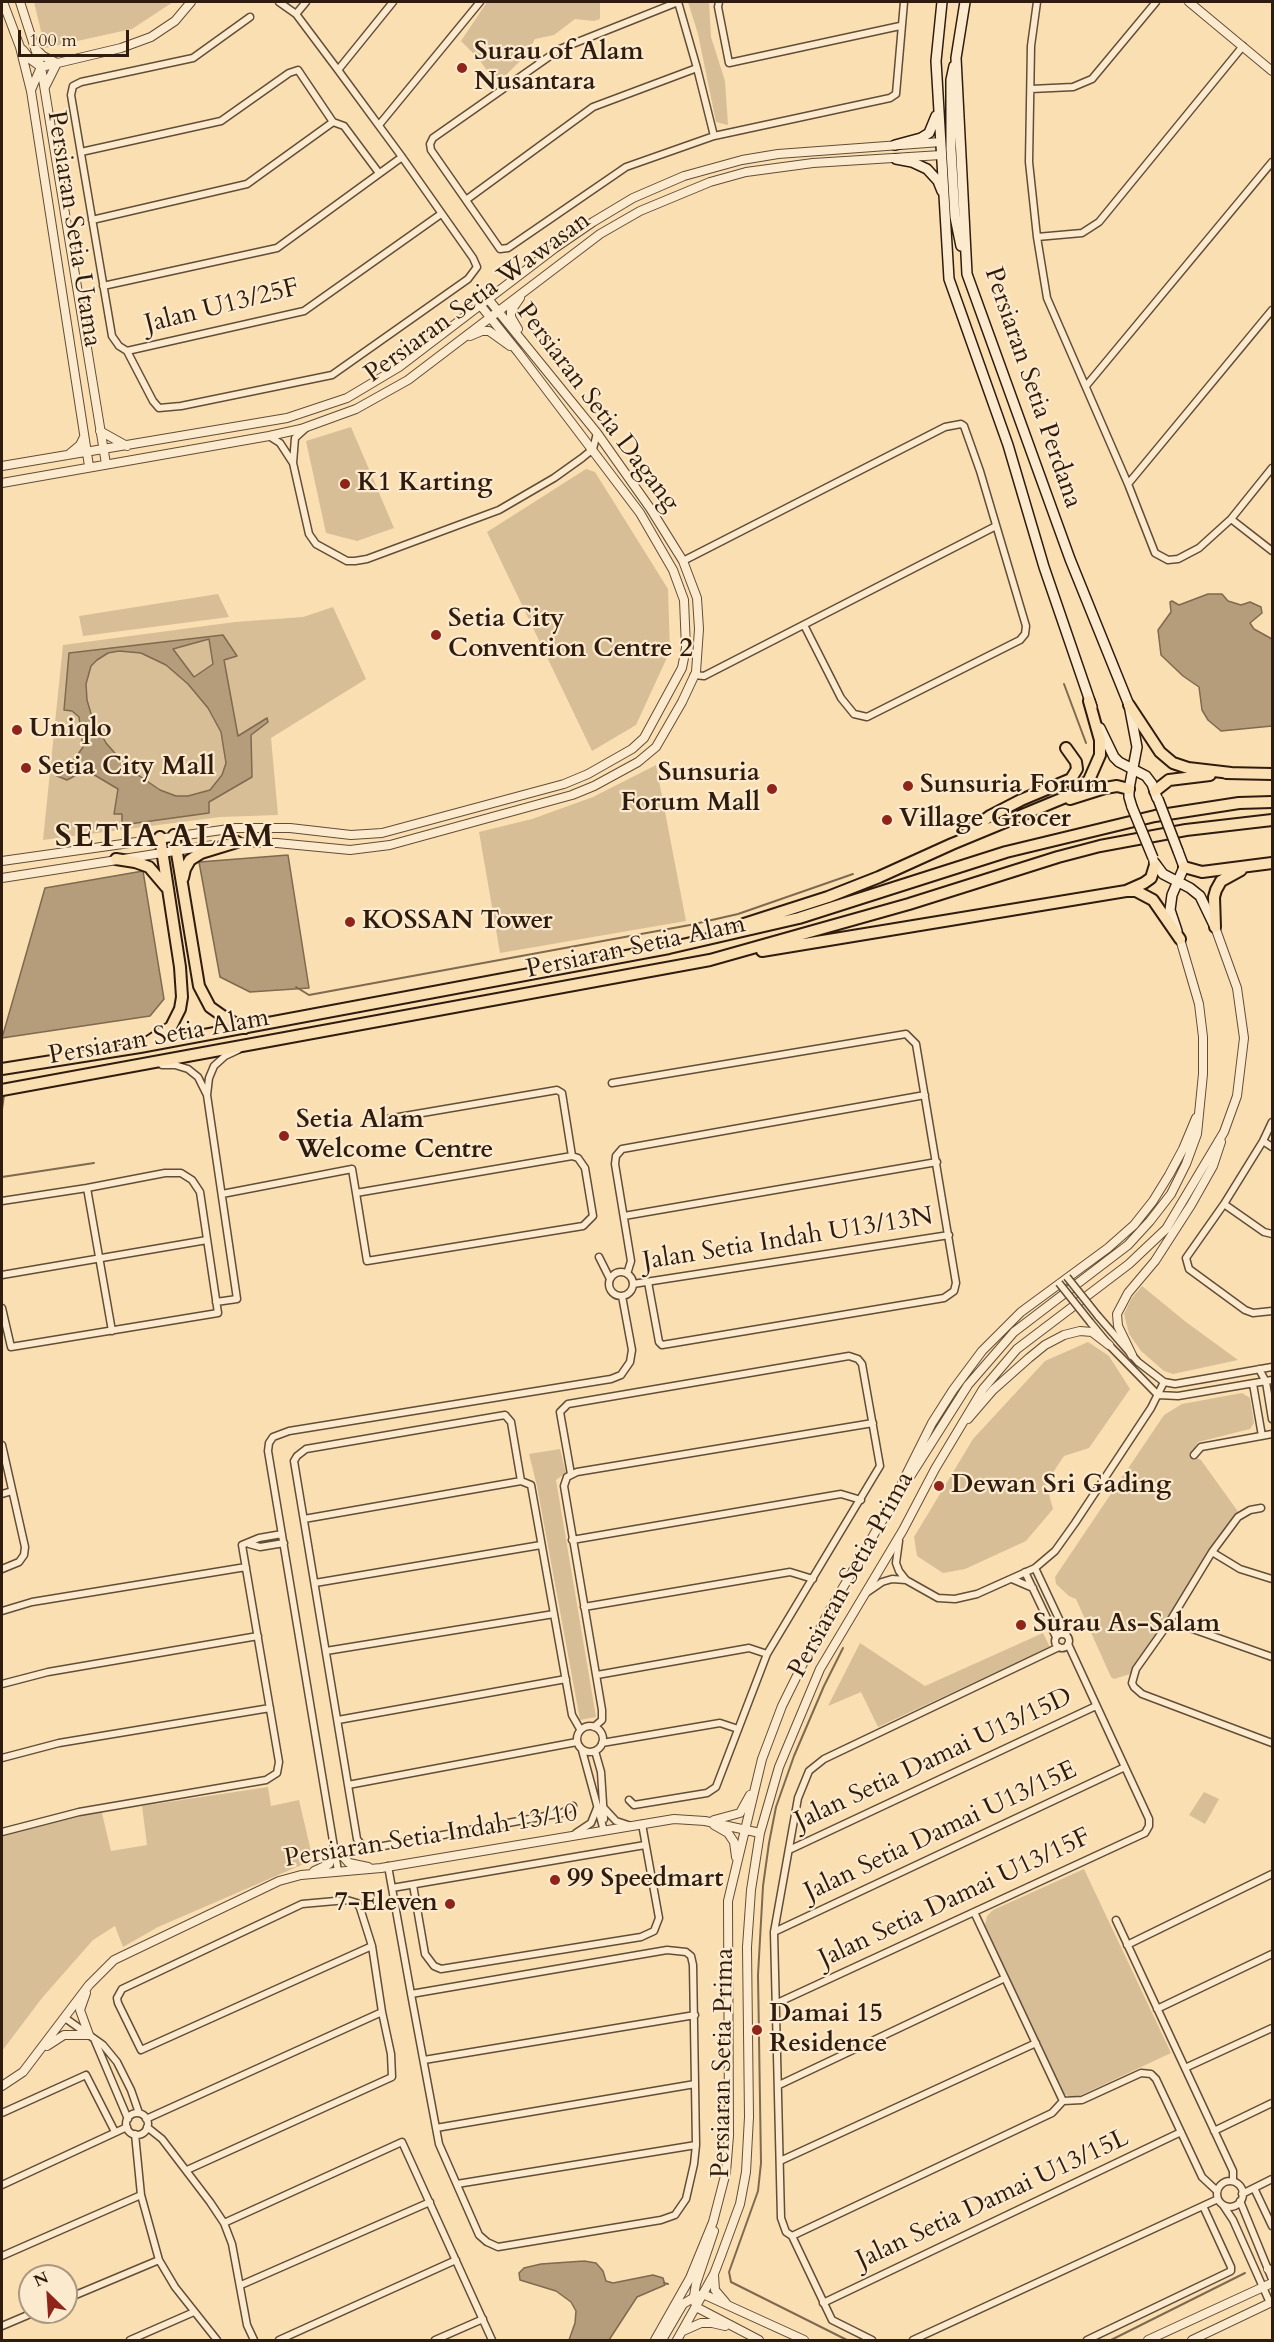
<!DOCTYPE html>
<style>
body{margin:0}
#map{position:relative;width:1274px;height:2342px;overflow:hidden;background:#fadfb3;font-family:Cardo,serif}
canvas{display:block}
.frame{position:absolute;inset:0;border:3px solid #2f1c0e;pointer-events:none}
.north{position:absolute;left:18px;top:2264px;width:60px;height:60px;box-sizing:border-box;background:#fceace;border:2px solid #aa9881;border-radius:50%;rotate:335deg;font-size:16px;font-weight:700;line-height:24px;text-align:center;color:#2f1c0e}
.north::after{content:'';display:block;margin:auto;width:21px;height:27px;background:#8f2418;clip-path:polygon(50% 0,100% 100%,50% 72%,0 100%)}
.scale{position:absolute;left:18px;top:30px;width:111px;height:27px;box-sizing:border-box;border:3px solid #2f1c0e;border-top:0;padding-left:8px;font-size:18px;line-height:21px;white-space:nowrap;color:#2f1c0e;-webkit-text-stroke:4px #fceace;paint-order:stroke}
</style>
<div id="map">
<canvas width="1274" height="2342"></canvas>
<div class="frame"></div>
<div class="north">N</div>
<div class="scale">100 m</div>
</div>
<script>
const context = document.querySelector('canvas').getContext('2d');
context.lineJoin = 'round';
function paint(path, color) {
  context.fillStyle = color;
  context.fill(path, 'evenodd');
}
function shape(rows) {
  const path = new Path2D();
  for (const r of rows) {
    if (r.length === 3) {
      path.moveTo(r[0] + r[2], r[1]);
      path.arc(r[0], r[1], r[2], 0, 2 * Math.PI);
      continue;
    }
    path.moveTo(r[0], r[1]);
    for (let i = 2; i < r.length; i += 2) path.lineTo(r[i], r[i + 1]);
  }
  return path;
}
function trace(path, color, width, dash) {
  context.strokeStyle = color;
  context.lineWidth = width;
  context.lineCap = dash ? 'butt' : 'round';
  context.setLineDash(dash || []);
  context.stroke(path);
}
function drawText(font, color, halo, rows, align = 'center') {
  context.font = font + ' Cardo,serif';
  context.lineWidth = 4.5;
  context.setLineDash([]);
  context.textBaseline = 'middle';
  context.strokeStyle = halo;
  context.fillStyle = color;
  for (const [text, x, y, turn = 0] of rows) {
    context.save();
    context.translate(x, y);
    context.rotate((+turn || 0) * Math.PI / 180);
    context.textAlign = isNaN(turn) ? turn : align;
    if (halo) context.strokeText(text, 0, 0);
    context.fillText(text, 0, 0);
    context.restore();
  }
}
paint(shape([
 [34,2,173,2,132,29,45,48],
 [487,2,600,2,600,19,594,21,575,19,554,35,535,39,526,55,506,75,494,80,478,58,461,41],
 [688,2,709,2,711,37,725,81,728,125,716,122,698,34],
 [351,427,394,528,357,541,326,533,306,441],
 [586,469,595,472,668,589,670,651,636,725,592,751,487,532],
 [218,594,229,617,83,636,79,616],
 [333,607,366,679,271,738,278,815,220,817,43,840,63,645,235,622,303,617],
 [656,765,686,921,500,953,479,832,532,819,593,797],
 [1142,1286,1186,1322,1238,1360,1173,1374,1164,1371,1141,1351,1129,1334,1124,1314,1131,1299],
 [1088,1342,1109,1356,1130,1389,1089,1448,1064,1456,1046,1483,1053,1509,1026,1541,965,1569,943,1573,917,1556,914,1537,973,1439,1045,1361],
 [1242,1393,1250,1398,1254,1423,1250,1429,1198,1442,1190,1455,1201,1460,1239,1513,1224,1530,1130,1674,1114,1679,1111,1677,1076,1599,1069,1596,1056,1584,1055,1577,1164,1415,1182,1404],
 [560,1449,566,1473,556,1480,596,1717,580,1720,537,1486,529,1454],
 [1043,1633,1050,1647,878,1727,861,1692,828,1706,860,1643,925,1686],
 [268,1787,271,1806,299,1800,313,1860,158,1927,123,1947,115,1926,93,1940,42,1998,2,2051,2,1833,101,1809,111,1851,147,1845,142,1806],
 [1204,1792,1219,1799,1205,1824,1189,1815],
 [1084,1869,1171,2053,1077,2097,1070,2097,1064,2094,985,1925,987,1916,993,1910]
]), '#d7be97');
const water = shape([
 [1208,594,1222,594,1228,601,1241,605,1250,602,1261,607,1262,613,1250,623,1254,629,1272,639,1272,726,1221,731,1208,720,1202,710,1199,687,1183,676,1161,655,1158,630,1171,612,1170,602,1172,601,1179,605,1208,594],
 [223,635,237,656,224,660,238,736,267,718,268,722,251,735,252,777,209,802,209,813,122,825,122,814,114,814,118,789,86,770,67,780,57,776,58,767,69,767,83,747,79,717,72,711,64,710,69,653,223,635],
 [209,639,213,664,194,677,173,649,209,639],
 [119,651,141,653,166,665,188,684,208,708,221,732,226,763,222,775,210,790,188,796,176,796,160,790,128,768,106,743,92,717,87,700,86,684,91,666,97,660,108,653,119,651],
 [288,855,309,988,250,992,220,977,199,862,288,855],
 [143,871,164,999,150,1016,2,1038,45,888,143,871],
 [584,2261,596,2263,603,2271,606,2281,613,2283,653,2275,663,2278,665,2285,637,2297,609,2340,569,2340,575,2323,576,2311,571,2302,556,2291,520,2280,519,2273,524,2268,541,2264,584,2261]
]);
paint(water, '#b59d7b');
trace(water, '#7f694f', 1.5);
trace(shape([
 [1064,684,1086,743],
 [296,987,309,995,690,925,738,914,853,874],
 [2,1109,4,1095],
 [2,1177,94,1163],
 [843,1648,824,1686,794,1756,776,1807,769,1843,763,1886,758,1975,761,2163,758,2191,729,2272,731,2282,847,2340],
 [664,2283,668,2284],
 [1111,2340,1245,2273]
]), '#7f694f', 2);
const minor = shape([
 [678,2,697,68,714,136,626,167,508,248,500,249,431,150,430,144,433,138,560,49,678,2],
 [719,2,718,7,729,63,900,26],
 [1037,2,1031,46,1029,162,1037,237,1047,298,1128,484,1155,553,1168,560,1178,559,1199,548,1231,519,1272,468],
 [296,14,306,2],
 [250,17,193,58,81,82,73,86,71,95,112,336,119,346,127,351,153,401,159,408,181,406,332,375,468,279,477,267,473,258,402,157,338,70,296,14,279,2],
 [338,70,393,2],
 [1031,89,1073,87,1092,79,1156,2],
 [379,125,480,2],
 [714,136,890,98,896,94,904,2],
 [81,152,221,121,289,73,298,70,333,122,344,126,379,173],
 [466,200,593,107,697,68],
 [92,220,247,184,333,122],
 [1037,237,1082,233,1099,222,1243,46],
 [103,286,277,248,402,157],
 [127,351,304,311,441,214],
 [1086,386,1272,162],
 [306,428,295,438,293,463,309,534,316,544,347,561,355,561,367,559,499,510,554,478,582,458,593,449,597,433],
 [269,436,280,443,293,463],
 [1128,484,1272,310],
 [1231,519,1272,551],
 [683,561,945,427,961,424,964,426,980,471,1026,626,1025,634,1020,640,867,717,854,714,841,698,804,625],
 [694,675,704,676,996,526],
 [162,1065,175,1065,188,1069,198,1077,207,1095],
 [612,1083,906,1034,916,1044,956,1283,954,1291,944,1298,662,1345,659,1342,648,1282],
 [387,1119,557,1090,562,1093,572,1156],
 [1272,1122,1263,1141,1224,1204,1186,1258,1189,1269,1245,1310,1253,1313,1272,1311],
 [1263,1141,1272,1147],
 [87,1188,112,1331],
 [222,1194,352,1169,356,1193,367,1261,583,1226,593,1216,585,1168,578,1158,572,1156,356,1193],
 [2,1201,87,1188,165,1173,181,1173,192,1180,200,1192,218,1313,11,1347,2,1308],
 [1224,1204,1264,1232,1272,1234],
 [624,1216,937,1162],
 [599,1257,610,1279],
 [621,1284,12],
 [627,1274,631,1261,615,1164,616,1156,622,1149,925,1095],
 [2,1275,207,1240],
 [633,1284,949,1235],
 [216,1302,237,1299,207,1095,209,1078,214,1066,225,1056,238,1050],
 [1098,1316,1138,1362,1164,1382,1175,1384,1272,1367],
 [1090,1322,1109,1345,1158,1395,1178,1396,1272,1380],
 [1259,1369,1266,1382,1272,1419],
 [1253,1384,1262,1436],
 [2,1445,25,1547,24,1555,19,1562,2,1569],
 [1194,1455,1201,1447,1272,1434],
 [571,1474,560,1412,568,1404,849,1356,858,1359,862,1364,880,1466,767,1654,716,1787,707,1793,634,1805,629,1800],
 [521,1481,511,1422,505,1415,306,1449,297,1456,294,1461,357,1839,361,1844,367,1849,562,1813,573,1806],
 [2,1494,12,1491],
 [1261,1508,1250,1510,1238,1517,1212,1552,1170,1621,1136,1669,1132,1683,1134,1687,1142,1694,1272,1743],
 [304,1519,521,1481,531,1485,572,1715,580,1729],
 [572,1540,841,1494,861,1500],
 [899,1541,896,1563,899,1571,906,1580,938,1598,955,1599,977,1594,1035,1568,1055,1551,1075,1523,1151,1408,1164,1382],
 [249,1544,260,1547,284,1543],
 [1212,1552,1240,1569,1272,1579],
 [1035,1568,1067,1636],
 [1025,1572,1056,1637],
 [1012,1579,1033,1588],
 [315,1583,541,1545],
 [866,1593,882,1582,892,1579,906,1580],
 [584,1607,790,1572,813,1579],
 [2,1611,32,1602,246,1567],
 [1170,1621,1272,1657],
 [1062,1641,7],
 [326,1651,554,1614],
 [597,1675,749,1648,767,1654],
 [2,1684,48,1672,258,1636],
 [338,1720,566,1679],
 [590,1739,13],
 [594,1727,602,1720,602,1710,564,1486,567,1477,577,1472,873,1423],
 [602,1743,720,1723,738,1729],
 [582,1750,604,1831],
 [595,1751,601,1772,604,1819],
 [2,1758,59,1743,270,1708],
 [348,1785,577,1742],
 [603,1807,616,1821,631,1826],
 [2,1832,79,1812,266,1780,277,1773,279,1762,242,1545,259,1538,282,1534],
 [576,1833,591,1823,597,1808],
 [789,1850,1096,1706],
 [388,1866,411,1994,436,2128,439,2144,479,2235,487,2242,498,2247,661,2220,675,2215,686,2199,694,2164,696,2145,693,1965,691,1956,686,1952,667,1950,411,1994],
 [338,1871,268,1451,269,1443,273,1437,289,1431,611,1379,621,1375,630,1362,632,1350,622,1296],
 [413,1885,425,1954,434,1966,441,1969,641,1937,654,1931,659,1918,642,1824],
 [392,1888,645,1845],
 [974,1912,1063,2101],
 [1116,1920,1233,2171,1233,2181],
 [774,1932,1125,1767],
 [1127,1945,1272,1874],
 [775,2004,1145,1833,1149,1826,1149,1819,1068,1644],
 [1157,2009,1272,1954],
 [65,2018,103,2045,117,2062,131,2090,139,2113],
 [95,2041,128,2119],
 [424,2060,695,2015],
 [1185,2068,1272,2028],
 [779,2085,1005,1978],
 [2,2113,86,2075,115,2132],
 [137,2124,11],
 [146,2119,382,2012],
 [147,2127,162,2139,210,2202,224,2223,232,2244,247,2325,254,2340],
 [436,2128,695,2084],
 [1214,2131,1272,2103],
 [135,2134,141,2195,159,2260,175,2287,217,2340],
 [780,2161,1036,2043],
 [187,2170,392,2077,391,2054,382,2012,372,1946,360,1908,357,1903,347,1900,302,1904,122,1989,117,1998,118,2003,141,2050,372,1946],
 [1230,2194,13],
 [457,2184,696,2145],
 [2,2185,127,2127],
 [1254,2188,1272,2226],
 [1242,2194,1272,2179],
 [1240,2201,1272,2279],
 [1223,2205,1233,2220,1270,2303],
 [224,2223,402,2142,492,2340],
 [792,2236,1052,2113,1063,2101,1082,2100,1141,2073,1151,2074,1156,2079,1202,2177,1217,2191],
 [2,2256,141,2195],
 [241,2285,430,2202],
 [66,2299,159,2260],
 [823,2303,1181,2132],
 [2,2326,35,2312],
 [130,2340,194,2312],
 [279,2340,456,2260],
 [435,2340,483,2319],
 [872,2340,832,2320,792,2236,786,2232,781,2218,774,1932,798,1798,809,1771,824,1759,1059,1647],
 [913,2340,1218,2199],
 [1087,2340,1231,2271,1231,2267,1203,2206]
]);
const tertiary = shape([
 [3,2,20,47,31,91,89,466],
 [20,2,41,67,106,464],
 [1189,2,1272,71],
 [36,49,43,56,57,63],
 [23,50,30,59,41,67],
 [41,67,121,48,151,37,175,21,191,2],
 [45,87,57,63],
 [31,90,41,67],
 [518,329,511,317,511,311,520,298],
 [470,336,482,331,489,331,510,346],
 [100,431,127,446],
 [68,455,80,445,84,437],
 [2,466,287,418,347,398,399,367,555,248,593,222,633,198,684,176,742,160,778,154,941,142],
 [2,483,269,436,301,429,356,409,408,380,600,234,640,211,710,182,746,172,813,163,941,155],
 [233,842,277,843,350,850,390,845,572,795,594,786,638,762,656,747,682,702,696,672,699,629,697,598,683,561,650,508,597,433,489,300],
 [2,861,236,828,290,828,351,835,382,833,564,784,588,774,632,749,644,738,682,668,686,648,684,600,673,570,640,513,518,352,481,306],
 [2,878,213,845],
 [1132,1355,1118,1326,1117,1314,1128,1293,1155,1261,1191,1205,1213,1166,1221,1142],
 [968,1419,993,1390,1029,1358,1045,1345,1064,1335,1080,1331,1092,1332,1109,1345],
 [902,1483,932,1423,953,1390,982,1351,1021,1312,1108,1248,1134,1225,1153,1201,1169,1175,1183,1149,1196,1118],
 [714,1820,740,1813,750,1795],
 [714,1825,728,1833,734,1842,736,1857],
 [335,1848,349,1863,368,1867],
 [314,1871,329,1864,335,1848],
 [47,2046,64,2035,89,2035,80,2010,86,1993],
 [2,2086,23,2072,89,1985,114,1960,279,1881,301,1875,381,1868,674,1819,705,1821,760,1833],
 [1268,2269,1272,2272],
 [714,2275,715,2290,726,2303],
 [703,2294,804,2340],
 [696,2307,694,2296,696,2284,714,2231],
 [696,2307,759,2340],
 [683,2331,701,2323,712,2323,725,2326],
 [655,2340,690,2278,713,2222,726,2172,729,2136,728,1901,762,1759,782,1706,827,1615,880,1524,968,1385,1014,1332,1128,1245,1150,1221,1171,1194,1186,1164,1197,1134,1203,1074,1203,1037,1199,1004,1180,939],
 [662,2340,683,2304,698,2295],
 [677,2340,714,2274,722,2253,740,2204,746,2172,749,2117,747,1947,751,1890,760,1833,779,1767,820,1669,903,1530,935,1469,983,1389,1017,1349,1129,1264,1166,1229,1224,1132,1237,1096,1244,1038,1237,988,1215,927],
 [1148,2340,1272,2283],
 [1192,2340,1272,2302]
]);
const secondary = shape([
 [942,2,936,61,949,279,1008,445,1044,567,1092,707],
 [965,2,956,58,967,274,1070,559,1129,705,1137,747,1129,789,1129,797,1132,807],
 [954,66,951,80,951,149,955,217,961,246],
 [895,145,921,138,929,133,936,116],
 [896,159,912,162,927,169,938,181,942,191],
 [1100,728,1114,757,1119,762,1146,776,1152,784,1157,798],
 [1154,862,1163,874,1190,888,1200,896,1214,925],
 [1177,931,1170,910,1172,895,1184,867,1178,851]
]);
const trunk = shape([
 [1129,705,1160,752,1173,763,1188,768,1231,773],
 [1226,773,1272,774],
 [1155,791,1169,780,1210,775],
 [1070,799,1105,788,1117,786,1129,789],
 [967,833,990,816,1021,800,1071,779,1077,769,1076,762,1066,748],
 [174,835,199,986,210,1007,227,1019,245,1028],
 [116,859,135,862,149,867,166,887],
 [1184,867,1202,872,1272,863],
 [183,878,185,869,190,860,201,853,237,842],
 [1126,891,1136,891,1153,900,1180,939],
 [744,924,828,897,879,877,952,844,1073,794,1089,780,1100,755,1100,740,1089,701],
 [1215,927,1214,897,1216,890,1221,881,1241,870],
 [762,951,1126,891,1144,883,1151,878,1155,865],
 [145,1044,171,1027,180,1009,182,997,180,967,160,837],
 [2,1069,140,1047,669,948,799,918,1006,852,1155,816,1239,803,1272,802],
 [2,1090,710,960,909,904,1058,857,1100,846,1186,830,1272,820]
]);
trace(minor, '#624d37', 9);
trace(tertiary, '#624d37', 10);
trace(secondary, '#2f1c0e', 12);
trace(trunk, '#2f1c0e', 14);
trace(minor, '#fceace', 6);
trace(tertiary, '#fceace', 8);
trace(secondary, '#fceace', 9);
trace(trunk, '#fadfb3', 10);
const minorBridge = shape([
 [1067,1277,1098,1316],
 [1059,1283,1090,1322]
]);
const secondaryBridge = shape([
 [1158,799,1178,851],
 [1132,807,1153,858]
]);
trace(minorBridge, '#624d37', 9, []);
trace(secondaryBridge, '#2f1c0e', 12, []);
trace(minorBridge, '#fceace', 6);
trace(secondaryBridge, '#fceace', 9);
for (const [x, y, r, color] of [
 [462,68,6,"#8f2418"],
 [345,484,6,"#8f2418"],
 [436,635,6,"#8f2418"],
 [17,730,6,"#8f2418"],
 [26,768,6,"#8f2418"],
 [908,786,6,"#8f2418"],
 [772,789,6,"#8f2418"],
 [887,820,6,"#8f2418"],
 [350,922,6,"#8f2418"],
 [284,1136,6,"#8f2418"],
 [939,1486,6,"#8f2418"],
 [1021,1625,6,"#8f2418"],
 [555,1880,6,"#8f2418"],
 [450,1904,6,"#8f2418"],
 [757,2030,6,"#8f2418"]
]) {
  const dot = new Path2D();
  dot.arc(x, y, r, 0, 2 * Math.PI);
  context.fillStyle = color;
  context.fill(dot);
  trace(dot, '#fceace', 2);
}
drawText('bold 26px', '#2f1c0e', '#fceace', [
 ["Surau of Alam",474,53],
 ["Nusantara",474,83],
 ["K1 Karting",357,484],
 ["Setia City",448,620],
 ["Convention Centre 2",448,650],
 ["Uniqlo",29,730],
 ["Setia City Mall",38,768],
 ["Sunsuria",760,774,"right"],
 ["Forum Mall",760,804,"right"],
 ["Sunsuria Forum",920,786],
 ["Village Grocer",899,820],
 ["KOSSAN Tower",362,922],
 ["Setia Alam",296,1121],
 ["Welcome Centre",296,1151],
 ["Dewan Sri Gading",951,1486],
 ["Surau As-Salam",1033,1625],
 ["99 Speedmart",567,1880],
 ["7-Eleven",438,1904,"right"],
 ["Damai 15",769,2015],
 ["Residence",769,2045]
], 'left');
drawText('26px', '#2f1c0e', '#fceace', [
 ["Persiaran Setia Utama",73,229,81],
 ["Persiaran Setia Wawasan",478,298,-36],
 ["Jalan U13/25F",222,307,-14],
 ["Persiaran Setia Perdana",1032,388,71],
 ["Persiaran Setia Dagang",597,408,53],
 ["Persiaran Setia Alam",636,948,-12],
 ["Persiaran Setia Alam",159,1038,-10],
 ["Jalan Setia Indah U13/13N",788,1240,-9],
 ["Persiaran Setia Prima",852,1575,-61],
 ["Jalan Setia Damai U13/15D",934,1760,-25],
 ["Jalan Setia Damai U13/15E",941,1832,-25],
 ["Persiaran Setia Indah 13/10",431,1837,-9],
 ["Jalan Setia Damai U13/15F",955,1899,-25],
 ["Persiaran Setia Prima",724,2063,-89],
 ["Jalan Setia Damai U13/15L",993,2200,-25]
]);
context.letterSpacing = '1.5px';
drawText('bold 32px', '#2f1c0e', '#fceace', [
 ["SETIA ALAM",165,839]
]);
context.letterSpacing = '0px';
</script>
